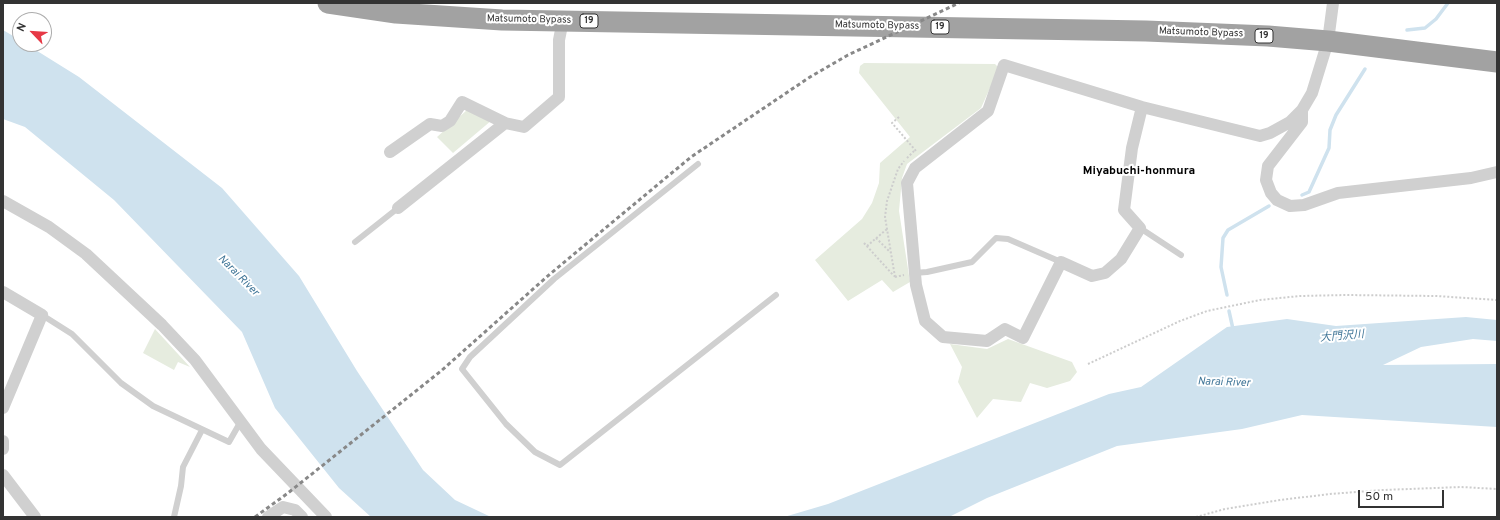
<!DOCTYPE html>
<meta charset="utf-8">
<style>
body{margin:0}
#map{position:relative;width:1500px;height:520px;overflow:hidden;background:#fff;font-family:Overpass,sans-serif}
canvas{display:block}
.frame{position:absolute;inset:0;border:4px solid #333;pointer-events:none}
.north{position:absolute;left:12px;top:12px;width:40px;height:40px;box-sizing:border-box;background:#fff;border:1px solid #adadad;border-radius:50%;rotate:295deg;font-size:11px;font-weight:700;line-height:16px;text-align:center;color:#333}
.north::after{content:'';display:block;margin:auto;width:14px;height:18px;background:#e63946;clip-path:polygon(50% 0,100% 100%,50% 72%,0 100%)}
.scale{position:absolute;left:1358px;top:490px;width:86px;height:18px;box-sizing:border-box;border:2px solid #333;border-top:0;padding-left:5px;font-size:12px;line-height:14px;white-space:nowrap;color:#333;-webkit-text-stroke:3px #fff;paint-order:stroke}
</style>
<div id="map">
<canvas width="1500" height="520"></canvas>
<div class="frame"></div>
<div class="north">N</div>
<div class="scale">50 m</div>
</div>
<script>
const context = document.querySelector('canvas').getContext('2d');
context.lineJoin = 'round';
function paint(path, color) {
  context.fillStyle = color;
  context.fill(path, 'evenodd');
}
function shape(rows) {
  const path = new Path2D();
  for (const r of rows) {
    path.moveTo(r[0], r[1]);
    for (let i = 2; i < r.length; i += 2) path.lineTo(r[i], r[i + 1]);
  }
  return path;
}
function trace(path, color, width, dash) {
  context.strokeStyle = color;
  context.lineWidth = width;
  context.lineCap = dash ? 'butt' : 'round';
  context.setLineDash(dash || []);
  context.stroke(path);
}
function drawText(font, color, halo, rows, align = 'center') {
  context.font = font + ' Overpass,"Noto Sans JP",sans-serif';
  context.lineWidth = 4;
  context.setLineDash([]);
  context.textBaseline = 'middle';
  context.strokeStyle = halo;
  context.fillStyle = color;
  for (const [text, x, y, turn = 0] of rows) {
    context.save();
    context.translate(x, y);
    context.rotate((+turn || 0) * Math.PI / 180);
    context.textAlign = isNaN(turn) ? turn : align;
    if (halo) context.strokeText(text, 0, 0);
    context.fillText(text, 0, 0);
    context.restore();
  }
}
paint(shape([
 [864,63,995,64,999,68,981,108,907,164,902,178,899,211,910,282,893,292,882,280,848,301,815,260,862,219,872,203,879,183,880,163,910,137,859,73,860,66],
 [467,110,492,120,453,153,437,137],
 [155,329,190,367,178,362,174,370,143,353],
 [1008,339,1072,362,1077,372,1070,381,1047,388,1030,383,1021,402,993,399,977,418,958,382,962,367,950,344,987,349]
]), '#e6ecdf');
paint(shape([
 [3,30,20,40,20,44,26,44,79,77,222,188,299,276,357,371,423,470,455,500,491,517,371,517,339,488,275,408,242,332,114,200,25,127,3,119],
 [1466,317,1497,320,1497,341,1473,339,1421,347,1383,365,1497,364,1497,427,1302,415,1242,429,1117,446,987,498,949,517,784,517,828,504,1109,394,1141,387,1227,327,1287,319,1336,326]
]), '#cfe2ee');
trace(shape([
 [1407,30,1425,28,1436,19,1448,3],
 [1302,195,1309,192,1329,148,1330,130,1336,115,1365,69],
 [1227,295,1221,267,1223,238,1228,230,1269,206],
 [1229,311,1233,329]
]), '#cfe2ee', 3.5);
trace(shape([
 [899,117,892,123,916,151],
 [907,158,915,150],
 [876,238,891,253],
 [864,243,894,276],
 [867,246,887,229],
 [895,277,885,217,887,201,898,169,904,161],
 [895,277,904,275],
 [1088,364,1180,321,1207,311,1260,300,1300,296,1346,295,1436,296,1497,300],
 [1196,517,1225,509,1280,500,1330,494,1383,490,1461,487,1497,489]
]), '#cdcdcd', 2, [2, 2]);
trace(shape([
 [698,164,554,279,470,357,462,369,506,424,535,452,560,465,776,295],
 [1140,228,1181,255],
 [355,242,398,208],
 [914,273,927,272,972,262,996,238,1008,239,1061,262],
 [42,315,72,334,121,383,153,406,229,442,241,421],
 [174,517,181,486,183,467,202,430]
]), '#d0d0d0', 6);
trace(shape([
 [1142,107,1132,148,1124,210,1140,228,1121,259,1105,273,1092,276,1061,262,1023,338,1005,329,987,341,943,337,925,321,916,285,907,183,915,168,988,111,1004,65,1142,107,1260,136,1270,133,1290,122,1302,110,1312,93,1328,41,1333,3],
 [1302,110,1302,122,1268,166,1266,180,1271,193,1277,200,1290,206,1304,205,1338,193,1471,178,1497,172],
 [390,152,430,124,442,126,450,121,462,102,505,123],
 [3,201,49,227,86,254,162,325,195,360,261,449,326,517],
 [398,208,505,123,524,127,559,97,559,40,563,20],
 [3,292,42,315,3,408],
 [3,441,3,449],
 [3,475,35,517],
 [268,517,283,507,295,510,302,517]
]), '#d0d0d0', 12);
trace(shape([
 [328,3,396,13,502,20,1146,31,1268,36,1328,41,1497,62]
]), '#a2a2a2', 21);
trace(shape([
 [255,517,288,493,441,371,550,274,691,157,810,77,848,55,959,3]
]), '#888', 3, [4, 3]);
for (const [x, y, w] of [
 [589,21,18],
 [940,27,18],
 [1264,36,18]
]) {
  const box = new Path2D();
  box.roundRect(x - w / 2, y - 7, w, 14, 3);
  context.fillStyle = '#fff';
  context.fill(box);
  trace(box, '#333', 1);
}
drawText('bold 9px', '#333', null, [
 ["19",589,21],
 ["19",940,27],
 ["19",1264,36]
]);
drawText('10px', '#333', '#fff', [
 ["Matsumoto Bypass",529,20,1],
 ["Matsumoto Bypass",877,26,1],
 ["Matsumoto Bypass",1201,33,2]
]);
drawText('italic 11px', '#3f7597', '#fff', [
 ["Narai River",238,276,45],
 ["大門沢川",1342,337,-5],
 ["Narai River",1224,383,2]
]);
drawText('bold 12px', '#000', '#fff', [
 ["Miyabuchi-honmura",1139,172]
]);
</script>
